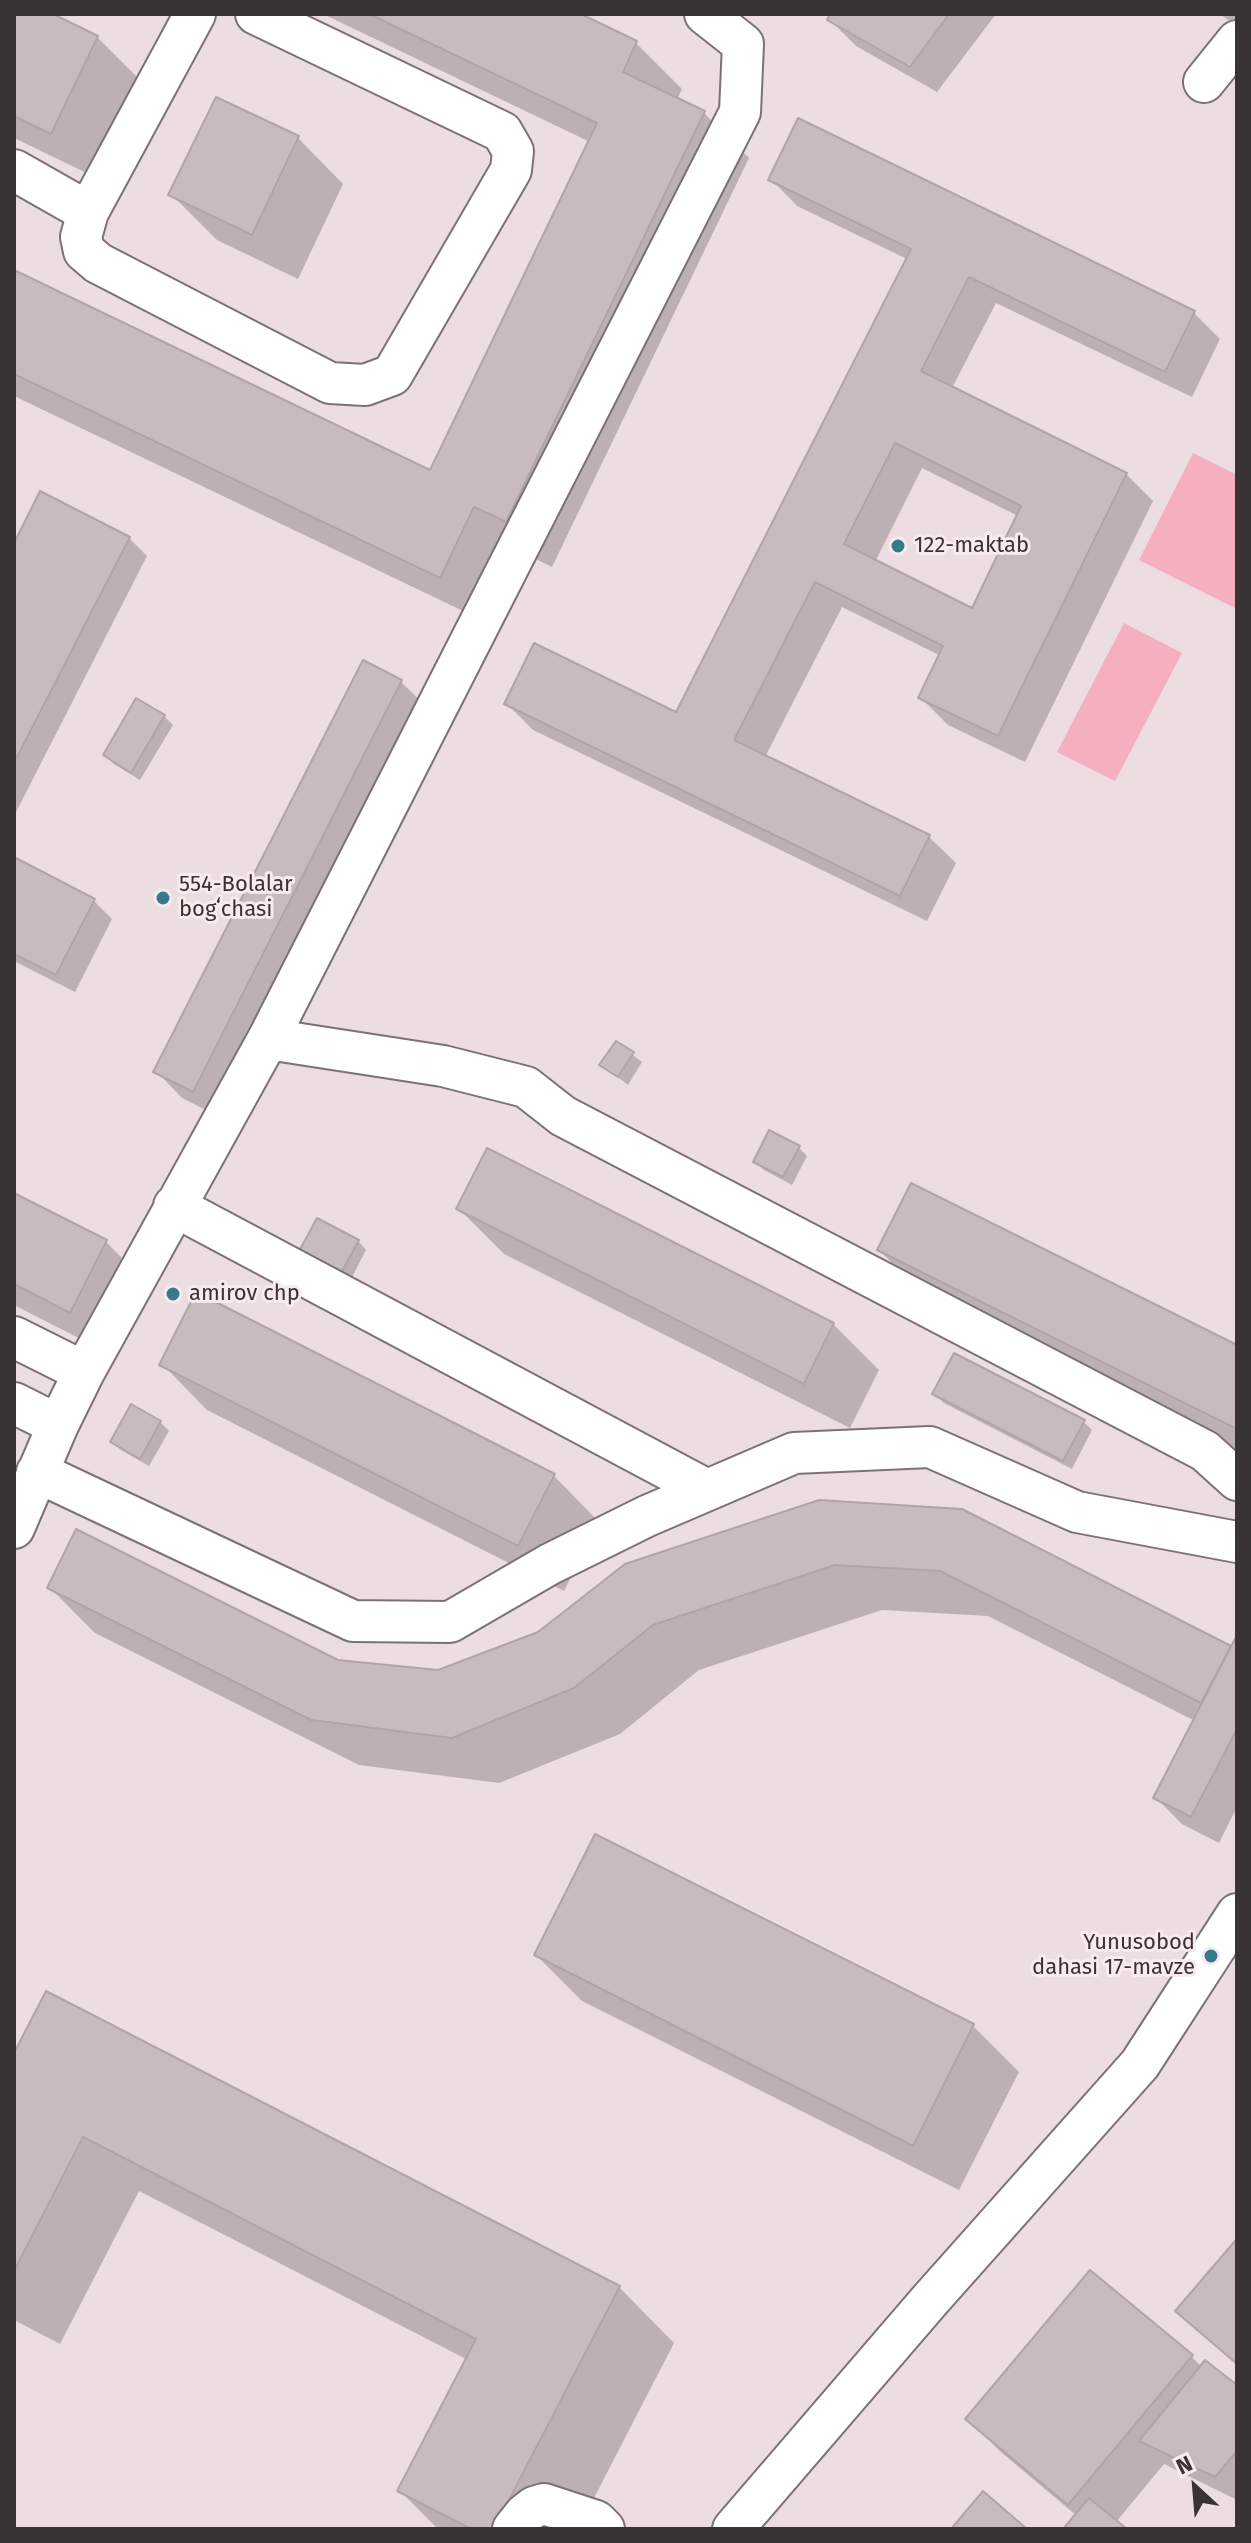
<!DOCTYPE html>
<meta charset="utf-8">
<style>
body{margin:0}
#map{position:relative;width:1251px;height:2543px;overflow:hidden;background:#ebdde0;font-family:"Fira Sans",sans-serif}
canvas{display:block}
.frame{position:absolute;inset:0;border:16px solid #393334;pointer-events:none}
.north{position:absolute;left:1155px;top:2447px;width:80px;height:80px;-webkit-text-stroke:6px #f8eaed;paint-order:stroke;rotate:334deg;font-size:22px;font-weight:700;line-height:32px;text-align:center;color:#393334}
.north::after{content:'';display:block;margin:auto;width:28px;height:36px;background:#393334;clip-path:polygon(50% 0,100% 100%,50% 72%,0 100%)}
</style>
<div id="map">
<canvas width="1251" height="2543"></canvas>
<div class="frame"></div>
<div class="north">N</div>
</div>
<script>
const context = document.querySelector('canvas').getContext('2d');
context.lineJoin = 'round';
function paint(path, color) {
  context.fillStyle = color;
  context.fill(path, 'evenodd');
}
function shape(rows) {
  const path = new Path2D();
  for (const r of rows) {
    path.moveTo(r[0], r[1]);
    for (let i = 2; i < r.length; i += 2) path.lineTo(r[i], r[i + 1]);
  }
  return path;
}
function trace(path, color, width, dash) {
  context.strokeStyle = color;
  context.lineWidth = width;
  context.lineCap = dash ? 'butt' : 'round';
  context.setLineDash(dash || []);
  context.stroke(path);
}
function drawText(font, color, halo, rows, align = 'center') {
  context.font = font + ' "Fira Sans",sans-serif';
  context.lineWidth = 6;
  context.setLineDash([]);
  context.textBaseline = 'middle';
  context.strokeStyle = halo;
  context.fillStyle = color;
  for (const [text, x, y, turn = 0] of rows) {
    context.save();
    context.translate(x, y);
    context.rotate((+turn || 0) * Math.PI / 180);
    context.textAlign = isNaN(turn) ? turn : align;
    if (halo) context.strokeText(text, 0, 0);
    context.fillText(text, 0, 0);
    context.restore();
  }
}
paint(shape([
 [1193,453,1237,475,1237,609,1139,560],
 [1124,623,1182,653,1115,781,1057,752]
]), '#f5afbf');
paint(shape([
 [14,14,48,14,97,37,143,83,97,178,14,138],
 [323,14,576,14,636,43,682,89,677,100,704,113,749,158,552,567,520,551,486,622,14,396,14,273,431,472,590,142],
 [833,14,996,14,937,92,856,46,829,19],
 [1220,14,1237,14,1237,27],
 [298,138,343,184,298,279,217,240,171,194],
 [771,179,1194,313,1220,339,1192,397,996,303,952,388,1126,474,1153,501,1025,762,948,725,921,698,941,656,842,607,765,757,929,837,956,863,927,921,533,730,506,703,677,714,907,259,797,206],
 [922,468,1018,516,973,611,875,562],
 [129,538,147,556,14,816,14,547],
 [401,682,428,708,220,1117,182,1098,156,1071],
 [137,701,164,716,173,725,140,780,114,764,105,755],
 [14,860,94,901,112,919,75,992,14,961],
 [617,1043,642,1062,628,1085,602,1065],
 [798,1147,807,1156,792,1185,764,1170,755,1161],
 [14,1195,106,1242,152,1288,116,1357,14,1305],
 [459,1209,833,1324,879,1370,850,1428,504,1254],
 [358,1241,366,1250,349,1283,301,1253],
 [879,1250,1237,1347,1237,1451,925,1296],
 [162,1364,554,1476,599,1522,564,1591,207,1410],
 [935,1394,1083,1421,1092,1430,1072,1469,944,1403],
 [160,1422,169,1431,149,1466,121,1450,112,1442],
 [819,1502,1232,1650,1237,1639,1237,1807,1219,1843,1182,1824,1156,1798,1195,1721,988,1616,882,1610,699,1670,620,1734,499,1783,359,1765,95,1633,49,1587,338,1662,438,1672,539,1634],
 [596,1837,973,2026,1019,2072,959,2190,582,2001,536,1955],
 [14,2057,619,2287,674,2343,578,2529,438,2529,400,2491,468,2360,139,2191,60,2344,14,2320],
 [1237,2246,1237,2365,1177,2311],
 [1191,2356,1202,2367,1237,2388,1237,2500,1164,2464,1116,2522,1124,2529,1066,2529,1077,2516,1002,2453,967,2419]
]), '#0003');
const building = shape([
 [14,14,53,14,98,36,51,134,14,116,14,14],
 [369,14,581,14,637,41,623,72,705,111,506,522,474,507,440,578,14,374,14,270,430,470,597,123,369,14],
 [830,14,949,14,910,67,827,20,830,14],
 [216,97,299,136,252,235,168,195,216,97],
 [798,118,1195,311,1165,372,969,277,921,371,1127,473,998,736,918,698,943,646,815,582,734,740,930,835,900,896,504,704,534,643,676,712,911,249,768,180,798,118],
 [895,443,1021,506,972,608,844,544,895,443],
 [40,491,130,537,14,763,14,543,40,491],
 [363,660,402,680,193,1092,153,1072,363,660],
 [136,698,165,715,131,773,103,755,136,698],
 [14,857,95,899,56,975,14,954,14,857],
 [616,1041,634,1052,618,1077,599,1065,616,1041],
 [769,1130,800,1146,783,1177,753,1162,769,1130],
 [487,1148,834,1323,804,1384,456,1209,487,1148],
 [911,1183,1237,1345,1237,1429,877,1250,911,1183],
 [14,1193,107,1240,70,1313,14,1284,14,1193],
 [317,1218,359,1240,340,1275,298,1253,317,1218],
 [196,1292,555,1474,518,1546,159,1365,196,1292],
 [954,1353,1085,1420,1063,1461,932,1394,954,1353],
 [131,1404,161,1421,140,1459,110,1442,131,1404],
 [819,1500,962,1509,1231,1646,1201,1703,940,1571,835,1565,653,1625,574,1688,452,1738,311,1720,47,1588,76,1529,338,1660,438,1670,538,1632,625,1564,819,1500],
 [1237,1635,1237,1729,1191,1817,1153,1798,1237,1635],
 [595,1834,974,2024,913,2146,534,1955,595,1834],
 [46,1991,620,2286,494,2529,471,2529,397,2491,476,2339,83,2137,14,2271,14,2053,46,1991],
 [1235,2241,1237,2243,1237,2364,1175,2311,1235,2241],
 [1090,2270,1193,2355,1068,2505,965,2419,1090,2270],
 [1205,2360,1237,2385,1237,2451,1215,2477,1139,2441,1205,2360],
 [983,2491,1027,2529,951,2529,983,2491],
 [1089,2498,1127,2529,1063,2529,1089,2498]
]);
paint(building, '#c8bbbe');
trace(building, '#b1a4a6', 2);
const minor = shape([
 [195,14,88,212,81,237,84,251,98,263,330,383,365,385,392,375,511,170,513,151,502,132,256,14],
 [1204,82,1237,41],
 [14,170,88,212],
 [268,1039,443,1066,526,1087,563,1116,1205,1451,1237,1480],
 [174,1206,707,1490],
 [14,1337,84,1372],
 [14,1403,58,1425],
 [37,1472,353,1621,450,1622,550,1564,647,1516,794,1453,930,1447,1077,1512,1237,1542],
 [14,1528,58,1425,84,1372,268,1039,740,112,743,44,705,14],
 [513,2529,525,2514,534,2507,544,2504,596,2521,604,2529],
 [733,2529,930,2300,1140,2064,1237,1914]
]);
trace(minor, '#7c7173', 44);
trace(minor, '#fff', 40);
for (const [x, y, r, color] of [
 [898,546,8,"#387a8c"],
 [163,898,8,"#387a8c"],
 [173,1294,8,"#387a8c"],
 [1211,1956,8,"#387a8c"]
]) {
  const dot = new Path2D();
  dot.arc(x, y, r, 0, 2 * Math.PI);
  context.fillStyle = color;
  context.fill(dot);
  trace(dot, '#f8eaed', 3);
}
drawText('22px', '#393334', '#f8eaed', [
 ["122-maktab",914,546],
 ["554-Bolalar",179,885],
 ["bogʻchasi",179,910],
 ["amirov chp",189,1294],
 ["Yunusobod",1195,1943,"right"],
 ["dahasi 17-mavze",1195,1968,"right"]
], 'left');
</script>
